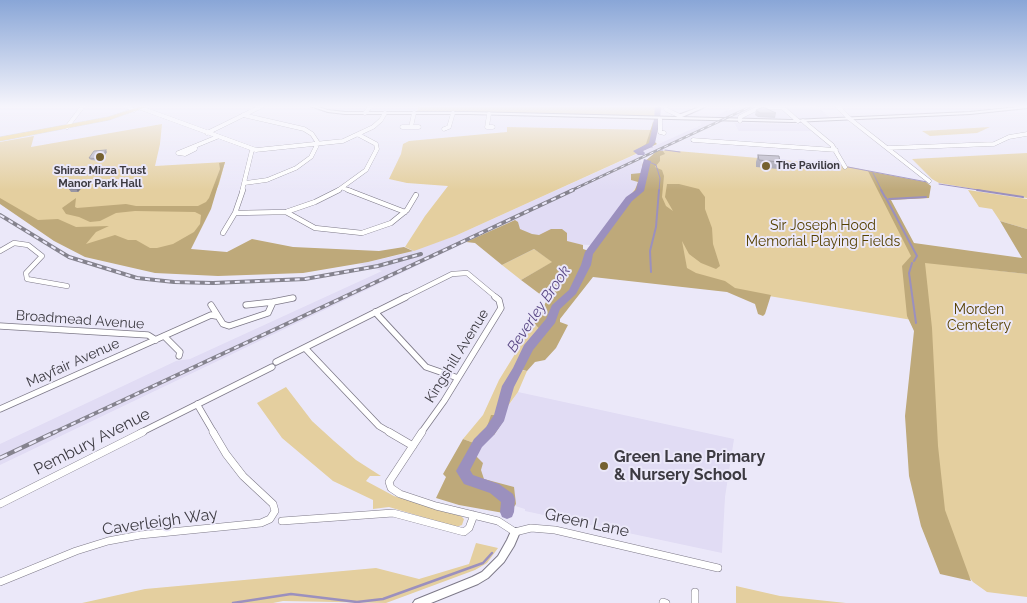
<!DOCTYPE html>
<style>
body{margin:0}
canvas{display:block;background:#ebe8f9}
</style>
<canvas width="1027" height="603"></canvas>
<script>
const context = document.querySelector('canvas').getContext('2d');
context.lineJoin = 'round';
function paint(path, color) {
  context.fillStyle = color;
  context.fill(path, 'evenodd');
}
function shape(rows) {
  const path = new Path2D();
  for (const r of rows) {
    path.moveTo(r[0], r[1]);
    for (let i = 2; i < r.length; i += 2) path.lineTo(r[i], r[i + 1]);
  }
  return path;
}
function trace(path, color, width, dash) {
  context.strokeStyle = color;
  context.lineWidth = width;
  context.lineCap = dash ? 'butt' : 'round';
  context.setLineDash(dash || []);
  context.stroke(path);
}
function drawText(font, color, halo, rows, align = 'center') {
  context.font = font + ' Raleway,sans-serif';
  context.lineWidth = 4;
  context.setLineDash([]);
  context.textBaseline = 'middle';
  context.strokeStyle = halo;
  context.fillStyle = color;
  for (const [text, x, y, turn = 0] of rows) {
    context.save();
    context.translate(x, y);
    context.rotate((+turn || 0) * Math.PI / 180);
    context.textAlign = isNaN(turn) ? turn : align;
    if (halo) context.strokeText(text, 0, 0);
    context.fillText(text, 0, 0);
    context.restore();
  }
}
paint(shape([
 [737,106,816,106,830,118,727,119,720,122,640,160,643,163,640,183,591,245,567,244,498,227,0,465,0,444,176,361,190,359,382,271,359,264,399,255,455,236,701,125,700,121,705,121],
 [734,123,804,124,811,131,739,131],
 [518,392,734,439,725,497,722,553,525,511,525,509,512,505,514,488,485,480,480,476,475,455]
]), '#e1dcf4');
paint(shape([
 [419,106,656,106,654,118,417,111],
 [162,124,160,144,155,166,225,162,219,184,188,250,110,261,0,201,0,142,34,136,31,147],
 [507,127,652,130,647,144,638,153,455,236,414,251,405,247,425,216,448,186,407,183,389,179,401,154,403,144,409,141,507,132],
 [990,127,977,133,930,136,922,131],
 [665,150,840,165,870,171,916,257,912,320,763,295,580,269,591,245,640,183,643,163],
 [1027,153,1027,198,939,183,932,179,912,159],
 [968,190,1027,199,1027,229,1000,221,992,209,979,207],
 [534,249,553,262,521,280,502,265],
 [924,262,1027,274,1027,597,987,592,973,582,966,573,943,509,936,445],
 [534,323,542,332,529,347,521,370,527,371,518,392,500,417,496,415,485,430,479,434,474,443,463,439,483,415,499,380],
 [286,387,312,421,334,441,356,460,381,476,370,476,366,481,394,496,461,516,464,519,462,525,456,527,389,507,373,509,373,500,333,481,282,438,257,403],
 [476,543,498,548,487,563,475,570,386,603,283,601,273,603,82,603,145,589,376,568,419,579,469,564],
 [736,586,780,596,846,603,736,603]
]), '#e4cf9f');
paint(shape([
 [653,122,659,123,654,141,657,144,638,153,634,152,646,144],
 [658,150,663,151,665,154,660,156,660,161,655,167,662,170,664,176,662,197,666,206,673,211,665,197,667,184,679,184,699,189,705,197,705,209,712,228,713,244,720,266,716,269,701,263,689,254,682,241,687,268,696,273,725,281,735,288,771,295,765,314,763,316,758,314,755,304,727,292,593,277,560,319,560,322,568,325,556,348,545,360,535,362,527,371,516,368,516,363,527,354,529,347,542,332,534,323,546,302,545,298,521,280,552,262,534,249,502,265,475,243,466,242,515,220,518,222,520,229,532,234,539,235,551,229,562,229,567,233,567,241,583,245,583,249,589,251,635,190,638,182,631,180,631,174,641,173,643,163],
 [225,162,211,209,191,249,227,252,252,239,293,247,379,251,404,247,413,251,368,262,303,273,218,276,155,273,85,257,54,241,0,204,0,198,38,220,58,219,76,227,109,226,96,232,86,244,115,235,128,240,136,240,150,248,157,248,173,244,194,232,200,224,201,215,195,212,135,211,116,213,100,221,90,222,79,217,66,214,62,208,76,198,75,207,77,208,126,204,136,206,198,206,206,202,209,198,220,169,219,163],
 [868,171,926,182,931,186,929,198,891,200,914,243,1022,258,1000,221,1027,229,1027,274,925,263,932,328,938,446,945,510,971,581,940,574,921,526,909,476,905,416,914,331,907,316,902,266,911,256],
 [491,415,497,415,504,420,494,435,487,436,476,456,483,463,481,470,484,479,514,487,516,504,509,514,459,505,436,498,446,477,443,474,463,439,474,443,479,434,487,427]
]), '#bea97a');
trace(shape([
 [650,146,652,147],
 [657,150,663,150],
 [665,150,680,152],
 [647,161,656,165,660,178,659,191],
 [848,167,927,182],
 [873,173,882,191],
 [939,184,985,191]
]), '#9b90be', 1);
trace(shape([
 [881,190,885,197],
 [977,190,1023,197],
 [886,198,917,256,914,261],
 [889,199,926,197],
 [912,263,909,273,916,323],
 [651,272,650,251,656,227,659,190]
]), '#9b90be', 2);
trace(shape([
 [233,603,291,594,357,602,383,599,483,563,492,553]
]), '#9b90be', 2.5);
paint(shape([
 [655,106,661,106,660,120,655,143,652,147,643,151,645,153,644,155,638,155,633,151,649,143,654,119,655,106],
 [644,159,651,161,644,191,632,201,593,254,591,265,576,294,560,309,555,323,533,350,514,387,504,421,494,435,482,447,470,470,473,475,499,484,513,494,515,499,514,512,512,517,507,519,502,517,500,512,501,502,490,493,464,484,456,471,474,439,486,427,494,415,502,386,513,368,524,345,546,319,552,305,569,290,581,265,585,252,626,197,636,190,644,159]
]), '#9b90be');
const minorFar3 = shape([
 [126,106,134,110],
 [664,106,667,110,680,116],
 [837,106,850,119,929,181],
 [141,108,256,150,343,141,373,127,381,120,385,113],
 [365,113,371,106],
 [489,114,487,127,493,127],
 [243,115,304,129,312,134,318,143,311,157,296,168,267,180,245,183],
 [660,119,660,132,664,133],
 [740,121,740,117,758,108,782,107,798,121],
 [803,121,832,145,845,167],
 [67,127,83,106],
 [402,127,419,127],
 [411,127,414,113],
 [444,129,449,127,453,113],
 [207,133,262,106],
 [693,140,836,150],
 [195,147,195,149,185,154,178,153,217,137],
 [888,148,994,144,1009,137,1027,134],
 [343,188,351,191],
 [242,191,252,150],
 [337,191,366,170,377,149,376,144,359,135]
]);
const minorFar2 = shape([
 [348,190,405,212],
 [286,212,315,228,362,233,391,223,407,210,416,195],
 [235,213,286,212,315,202,339,190],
 [223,233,235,213,243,190],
 [0,251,14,243,28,245,42,256,26,273,27,279,67,286],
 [404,298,452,274,467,273,497,298]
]);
const minorFar1 = shape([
 [211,305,223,324,229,326,268,313,273,302,293,298],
 [246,305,273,302],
 [375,312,426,367,458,378],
 [0,326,148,335,156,340],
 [164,336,180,352,179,356],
 [305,348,379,426,391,433],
 [276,362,406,297],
 [197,404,214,433],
 [0,409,211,315,216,316],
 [140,433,272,367],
 [421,433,444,401,501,308,499,300,495,297]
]);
const minor = shape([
 [389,432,413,446],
 [422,432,389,482,391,488,400,494,436,506,498,521,515,532,531,528,555,530,718,568],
 [0,504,143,432],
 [282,521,393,513,464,532,469,528,474,515],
 [0,582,76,551,108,541,140,535,261,523,270,519,275,511,273,504,243,476,226,454,213,432],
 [695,592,695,603],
 [663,602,666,603]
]);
const tertiary = shape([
 [310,106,315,106,328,110,345,112,469,112,678,117,679,115,681,114,702,106,706,106,705,107,682,117,792,120,970,112,1027,106,1027,108,970,114,792,122,469,114,345,114,328,112,310,106],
 [515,528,518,529,520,532,514,546,504,562,488,578,478,584,431,603,413,603,415,600,472,577,482,572,498,556,507,540,512,529,515,528]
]);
const primary = shape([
 [142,106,149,106,109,120,0,141,0,137,108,117,142,106]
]);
trace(minorFar3, '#7d7988', 4.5);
trace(minorFar2, '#7d7988', 5.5);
trace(minorFar1, '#7d7988', 7);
trace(minor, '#7d7988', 8);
trace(tertiary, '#7d7988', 2);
trace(primary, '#d0d0d1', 1);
trace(minorFar3, '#fff', 4);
trace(minorFar2, '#fff', 4.5);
trace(minorFar1, '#fff', 5.5);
trace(minor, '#fff', 7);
paint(tertiary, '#fff');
paint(primary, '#f1d488');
const railFar2 = shape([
 [570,191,752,106]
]);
const railFar1 = shape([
 [0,215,69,257,137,278,174,282,213,283,305,279,378,266,421,254],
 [53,433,573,190]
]);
const rail = shape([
 [0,458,55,432]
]);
trace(railFar2, '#85838e', 2.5);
trace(railFar1, '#85838e', 4);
trace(rail, '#85838e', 4.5);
trace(railFar2, '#ebe8f9', 1, [4]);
trace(railFar1, '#ebe8f9', 2, [5]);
trace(rail, '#ebe8f9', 2.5, [8]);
paint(shape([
 [756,110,776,113,775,118,758,117,755,115],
 [107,152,101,161,91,160,89,158],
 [758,155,780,162,778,169,756,167,756,162],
 [85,184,78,192,71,192,69,189]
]), '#9996a4');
paint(shape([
 [106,150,107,152,101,161,99,159],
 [84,181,85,184,78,192,76,189]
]), '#7d7a86');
const building = shape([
 [763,107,776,113,760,113,756,110,763,107],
 [106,150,99,159,89,158,94,151,106,150],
 [758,155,779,156,780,162,759,160,758,155],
 [77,181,84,181,76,189,69,189,77,181]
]);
paint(building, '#b2afbf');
trace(building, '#7d7a86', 1);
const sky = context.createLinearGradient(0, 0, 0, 190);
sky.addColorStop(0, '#89a6d7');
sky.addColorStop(0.56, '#f6f5fc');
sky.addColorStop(1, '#f6f5fc00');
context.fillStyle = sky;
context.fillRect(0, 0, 1027, 190);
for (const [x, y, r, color] of [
 [100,157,5,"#756130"],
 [766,166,5,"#756130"],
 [604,466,5,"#756130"]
]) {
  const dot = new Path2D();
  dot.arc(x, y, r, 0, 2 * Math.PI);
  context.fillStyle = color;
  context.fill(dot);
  trace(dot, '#ebe8f9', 2);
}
drawText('bold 11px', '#3c3a41', '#ebe8f9', [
 ["The Pavilion",776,166],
 ["Shiraz Mirza Trust",100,171,"center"],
 ["Manor Park Hall",100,184,"center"]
], 'left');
drawText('14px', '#554000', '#ebe8f9', [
 ["Sir Joseph Hood",823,226],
 ["Memorial Playing Fields",823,242],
 ["Morden",979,310],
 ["Cemetery",979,326]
]);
drawText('14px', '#3c3a41', '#ebe8f9', [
 ["Broadmead Avenue",80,320,4],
 ["Kingshill Avenue",457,356,-58],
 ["Mayfair Avenue",73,363,-24]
]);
drawText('italic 15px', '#5c4a87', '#ebe8f9', [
 ["Beverley Brook",539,309,-56]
]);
drawText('16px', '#3c3a41', '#ebe8f9', [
 ["Pembury Avenue",92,442,-27],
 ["Caverleigh Way",160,522,-8],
 ["Green Lane",587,523,12]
]);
drawText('bold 16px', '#3c3a41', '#ebe8f9', [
 ["Green Lane Primary",614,457],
 ["& Nursery School",614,475]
], 'left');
</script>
